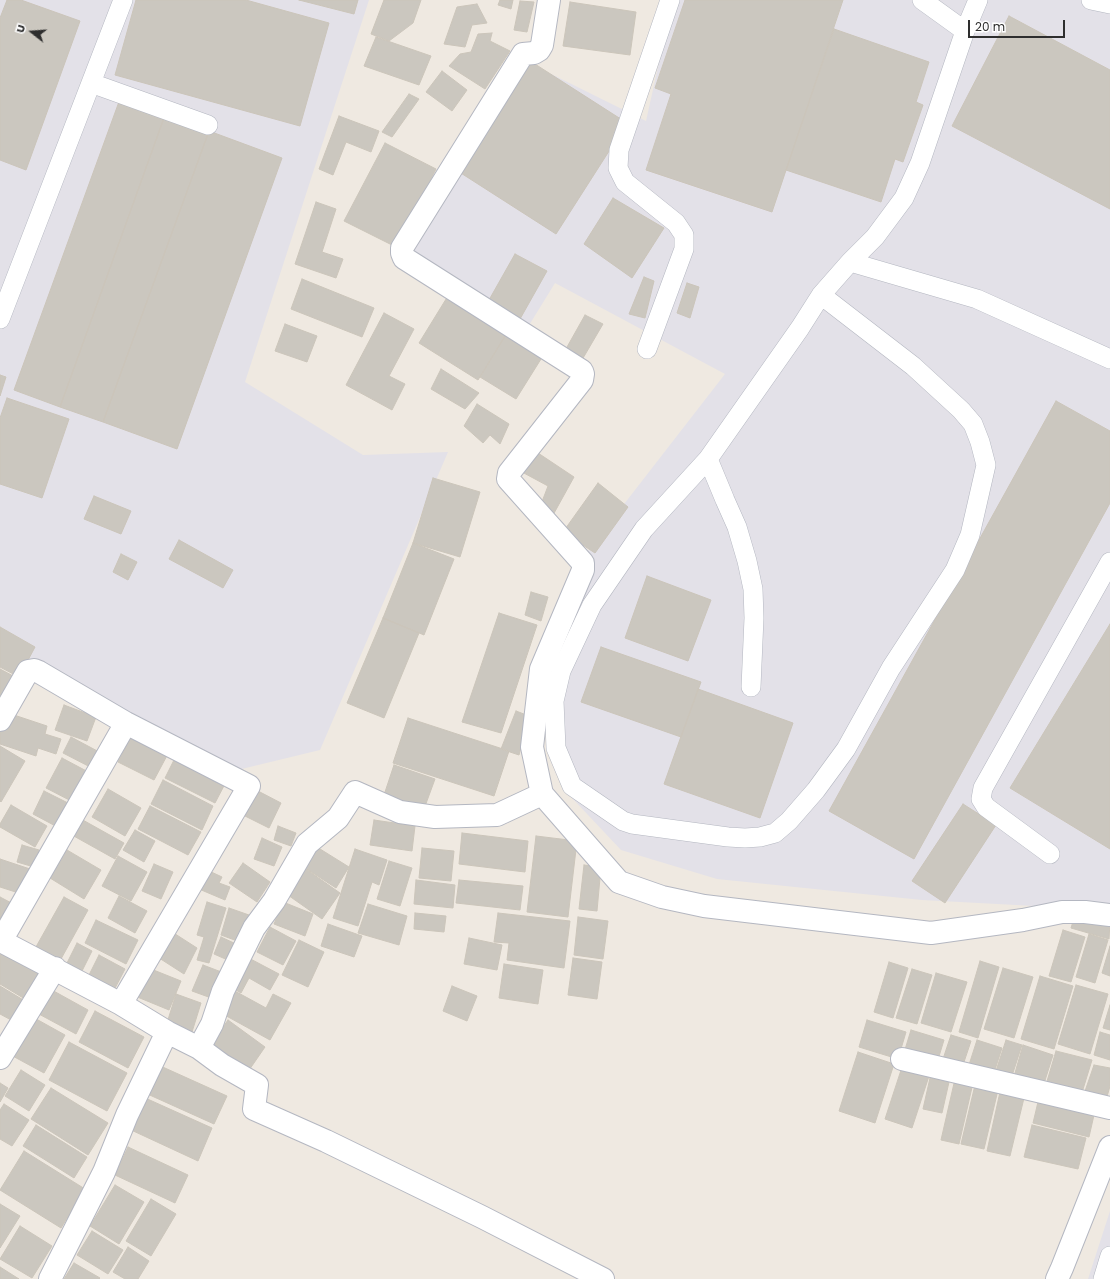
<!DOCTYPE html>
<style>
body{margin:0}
#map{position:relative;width:1110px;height:1279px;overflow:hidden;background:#efe9e1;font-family:Poppins,sans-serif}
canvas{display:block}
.north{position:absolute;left:12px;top:12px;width:40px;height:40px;-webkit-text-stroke:3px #fff;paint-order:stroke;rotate:287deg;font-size:11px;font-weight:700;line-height:16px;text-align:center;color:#2e2e2e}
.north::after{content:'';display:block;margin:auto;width:14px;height:18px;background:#2e2e2e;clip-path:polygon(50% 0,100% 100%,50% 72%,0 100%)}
.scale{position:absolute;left:968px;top:20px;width:97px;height:18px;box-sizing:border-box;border:2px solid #2e2e2e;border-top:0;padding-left:5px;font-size:12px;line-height:14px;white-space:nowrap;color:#2e2e2e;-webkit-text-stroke:3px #fff;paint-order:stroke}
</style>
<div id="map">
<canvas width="1110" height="1279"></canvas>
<div class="north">U</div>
<div class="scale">20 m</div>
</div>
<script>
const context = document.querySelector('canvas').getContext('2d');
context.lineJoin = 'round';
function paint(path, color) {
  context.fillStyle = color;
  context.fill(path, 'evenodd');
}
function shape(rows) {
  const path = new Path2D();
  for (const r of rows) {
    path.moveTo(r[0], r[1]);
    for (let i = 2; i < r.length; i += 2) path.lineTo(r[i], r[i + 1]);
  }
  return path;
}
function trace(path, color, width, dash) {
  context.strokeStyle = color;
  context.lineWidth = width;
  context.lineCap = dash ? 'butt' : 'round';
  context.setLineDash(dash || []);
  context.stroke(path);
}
paint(shape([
 [0,0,369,0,245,382,363,455,448,452,320,750,225,773,0,660],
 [673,0,1110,0,1110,910,922,900,717,879,621,850,572,798,552,703,583,557,725,374,555,283,528,327,399,253,521,59,646,121],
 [1110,1211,1110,1279,1088,1279]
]), '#e3e1e8');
const building = shape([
 [7,0,21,0,80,21,26,170,0,160,0,18,7,0],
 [136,0,246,0,329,23,300,126,115,75,136,0],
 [299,0,358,0,354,14,299,0],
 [384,0,421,0,413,23,389,41,371,34,384,0],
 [500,0,513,0,511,9,498,5,500,0],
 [685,0,843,0,772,212,646,170,671,94,655,88,685,0],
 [520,1,534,2,527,32,514,30,520,1],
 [570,2,636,12,630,55,563,46,570,2],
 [477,4,487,23,472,25,465,47,444,44,457,7,477,4],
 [1009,16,1110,70,1110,209,952,126,1009,16],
 [834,29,929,62,916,102,923,105,903,162,895,159,881,202,786,170,834,29],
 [492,33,490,41,510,51,485,89,449,66,460,54,471,52,478,34,492,33],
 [376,37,431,56,419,85,364,66,376,37],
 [524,57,627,123,556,234,453,168,524,57],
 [442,71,467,90,452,111,426,92,442,71],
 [409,94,419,99,392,137,382,132,409,94],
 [120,99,165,115,60,407,14,390,120,99],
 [165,115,209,131,103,422,60,407,165,115],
 [339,116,379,131,371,152,346,142,333,175,319,169,339,116],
 [209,131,282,158,177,449,103,422,209,131],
 [385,143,436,169,396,247,344,221,385,143],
 [613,198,664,228,632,278,584,244,613,198],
 [316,202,336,209,322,252,343,259,336,278,295,264,316,202],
 [515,254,547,271,520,319,489,300,515,254],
 [644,277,654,281,645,318,629,314,644,277],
 [302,279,374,308,362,337,291,309,302,279],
 [687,283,699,287,690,318,677,313,687,283],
 [451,291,510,328,478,380,419,343,451,291],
 [384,313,414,329,389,376,405,384,392,410,346,385,384,313],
 [585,315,603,324,579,365,562,356,585,315],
 [285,324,317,336,307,362,275,351,285,324],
 [510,328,546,351,516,399,480,377,510,328],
 [441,369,479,393,465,409,431,389,441,369],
 [0,375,6,377,0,396,0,375],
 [7,398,69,419,42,498,0,484,0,418,7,398],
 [1056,401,1110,431,1110,503,914,859,829,811,1056,401],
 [477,404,509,424,500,444,490,435,483,443,464,426,477,404],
 [532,449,574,477,553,515,540,507,548,486,522,472,532,449],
 [433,478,480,492,460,557,413,543,433,478],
 [598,483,628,507,595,553,563,532,598,483],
 [94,496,131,511,121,534,84,519,94,496],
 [179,540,233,570,223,588,169,559,179,540],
 [413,543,454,559,424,635,383,618,413,543],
 [121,554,137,562,128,580,113,572,121,554],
 [647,576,711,600,688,661,625,638,647,576],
 [531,592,548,597,541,621,525,615,531,592],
 [499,613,537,625,501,733,462,722,499,613],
 [383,618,419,633,384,718,347,703,383,618],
 [1110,624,1110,849,1010,788,1110,624],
 [0,627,35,647,19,677,0,667,0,627],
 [601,647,701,682,681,737,581,702,601,647],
 [0,669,15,677,4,697,0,695,0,669],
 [698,689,793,723,760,818,664,784,698,689],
 [64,705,96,717,87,741,55,730,64,705],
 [516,711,529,716,519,755,501,749,516,711],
 [5,712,47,726,45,734,61,739,56,754,38,748,36,756,0,744,0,729,5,712],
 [408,718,509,751,494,796,393,763,408,718],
 [133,732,170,750,154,780,118,762,133,732],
 [71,737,103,754,96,770,63,753,71,737],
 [0,746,25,761,1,802,0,801,0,746],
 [177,754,227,780,215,803,165,778,177,754],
 [62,758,94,775,79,805,46,788,62,758],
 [394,765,435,779,424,809,384,795,394,765],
 [163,780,213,806,202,830,151,804,163,780],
 [108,789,141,808,125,836,92,817,108,789],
 [44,791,76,807,63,830,33,814,44,791],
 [258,791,281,803,269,828,245,816,258,791],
 [963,804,996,825,945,903,912,881,963,804],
 [11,805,47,826,35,847,0,827,0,824,11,805],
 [150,806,201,832,188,855,138,829,150,806],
 [81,819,124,843,115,859,72,835,81,819],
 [374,820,415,826,412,851,370,845,374,820],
 [278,826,296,833,291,846,274,840,278,826],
 [135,830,155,841,144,862,123,850,135,830],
 [462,833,528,841,525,872,459,864,462,833],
 [536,836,577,841,568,917,527,912,536,836],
 [262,838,282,847,274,866,254,859,262,838],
 [312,844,349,867,336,888,299,864,312,844],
 [22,845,39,850,34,867,17,862,22,845],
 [422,848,454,851,451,881,419,878,422,848],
 [355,849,387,860,379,885,372,882,358,926,333,918,355,849],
 [67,850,101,870,84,899,50,878,67,850],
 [118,856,147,872,131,901,102,886,118,856],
 [0,859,33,870,25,895,0,887,0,859],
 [389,861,412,868,400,906,377,899,389,861],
 [243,863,270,882,257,902,229,883,243,863],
 [154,864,173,872,161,899,142,891,154,864],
 [584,865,601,867,597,911,579,909,584,865],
 [303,867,340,893,322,919,285,893,303,867],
 [207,870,222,877,219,883,230,887,225,900,199,889,207,870],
 [416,880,455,885,453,908,414,904,416,880],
 [459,880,523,886,520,910,456,903,459,880],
 [119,896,147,911,135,933,108,918,119,896],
 [0,897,19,907,0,931,0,897],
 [64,897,88,910,56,968,32,954,64,897],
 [207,902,226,908,209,963,197,960,204,937,197,935,207,902],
 [283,902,313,914,305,936,274,924,283,902],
 [368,904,407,916,399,945,358,933,368,904],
 [229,908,249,915,240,942,221,935,229,908],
 [415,913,446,916,444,932,414,929,415,913],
 [498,913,570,921,564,968,507,960,509,943,494,942,498,913],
 [1075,915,1110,922,1109,939,1071,928,1075,915],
 [578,917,608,921,603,959,574,955,578,917],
 [96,920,138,940,126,964,85,943,96,920],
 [328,924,362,936,354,957,321,946,328,924],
 [270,927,296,941,283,965,257,952,270,927],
 [169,930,197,948,184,974,156,956,169,930],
 [1063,930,1085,937,1071,982,1049,976,1063,930],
 [1089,934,1108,940,1095,983,1076,977,1089,934],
 [221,937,236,944,230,961,214,954,221,937],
 [469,938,502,945,497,970,464,964,469,938],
 [299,940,324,952,308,987,282,975,299,940],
 [77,943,92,951,79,977,64,969,77,943],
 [6,946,43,969,25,999,0,984,0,955,6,946],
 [1110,946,1110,976,1102,973,1110,946],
 [99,955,125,969,112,994,86,981,99,955],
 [243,955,279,974,270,990,249,978,241,993,227,985,243,955],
 [573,958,602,962,597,999,568,995,573,958],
 [980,961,999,967,978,1038,959,1032,980,961],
 [889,962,908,968,893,1018,874,1012,889,962],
 [504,964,543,970,538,1004,499,998,504,964],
 [203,965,224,973,214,999,192,991,203,965],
 [146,967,181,981,169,1010,135,996,146,967],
 [1003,968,1033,977,1014,1038,984,1029,1003,968],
 [912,969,932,975,917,1024,896,1018,912,969],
 [936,973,967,982,951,1032,921,1023,936,973],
 [1040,976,1073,986,1054,1049,1021,1039,1040,976],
 [1076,985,1108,994,1090,1054,1058,1044,1076,985],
 [0,986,25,1001,13,1021,0,1014,0,986],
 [452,986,477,996,467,1021,443,1011,452,986],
 [50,989,88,1010,76,1034,37,1013,50,989],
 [233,990,266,1008,273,994,291,1003,270,1040,221,1013,233,990],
 [176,994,201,1003,192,1032,167,1023,176,994],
 [1110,1005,1110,1030,1103,1028,1110,1005],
 [95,1011,144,1037,128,1068,79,1042,95,1011],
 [29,1015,65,1035,44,1073,9,1054,29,1015],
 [228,1020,265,1047,245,1076,208,1049,228,1020],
 [867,1020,906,1032,898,1059,859,1047,867,1020],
 [911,1030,944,1040,936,1066,903,1056,911,1030],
 [1100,1032,1110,1035,1110,1060,1094,1055,1100,1032],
 [951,1035,971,1041,961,1071,941,1065,951,1035],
 [977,1040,1002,1048,993,1076,968,1068,977,1040],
 [1006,1040,1022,1045,1010,1082,994,1077,1006,1040],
 [69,1042,127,1073,107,1111,49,1080,69,1042],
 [1023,1045,1053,1055,1042,1090,1013,1080,1023,1045],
 [1056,1051,1092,1060,1080,1099,1045,1088,1056,1051],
 [858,1052,894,1064,875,1123,839,1111,858,1052],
 [904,1061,931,1070,912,1128,885,1119,904,1061],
 [156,1064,227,1096,214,1124,143,1092,156,1064],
 [1094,1065,1110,1068,1110,1086,1105,1104,1083,1097,1094,1065],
 [21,1070,45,1085,29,1111,5,1096,21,1070],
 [930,1078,949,1082,942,1113,923,1109,930,1078],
 [955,1079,973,1083,959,1144,941,1140,955,1079],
 [0,1083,8,1088,0,1102,0,1083],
 [975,1085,998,1090,984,1149,961,1144,975,1085],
 [51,1088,108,1123,88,1155,31,1119,51,1088],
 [1000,1092,1024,1098,1010,1156,987,1151,1000,1092],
 [143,1097,212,1128,198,1161,129,1129,143,1097],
 [1038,1102,1094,1115,1089,1137,1033,1123,1038,1102],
 [4,1104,29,1120,12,1146,0,1139,0,1110,4,1104],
 [36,1125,87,1157,74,1178,23,1146,36,1125],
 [1032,1125,1086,1138,1078,1169,1024,1157,1032,1125],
 [128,1147,188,1175,175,1203,115,1175,128,1147],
 [24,1151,85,1189,61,1228,0,1190,24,1151],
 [115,1185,144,1202,119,1244,90,1226,115,1185],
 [151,1199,176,1214,151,1256,126,1241,151,1199],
 [0,1204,20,1216,0,1248,0,1204],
 [20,1226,52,1246,32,1278,0,1259,20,1226],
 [92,1231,123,1250,108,1274,77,1255,92,1231],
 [128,1247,149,1261,138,1279,125,1279,113,1272,128,1247],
 [74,1263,100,1278,99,1279,64,1279,74,1263],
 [0,1267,19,1279,0,1279,0,1267]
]);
paint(building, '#cbc7bf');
trace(building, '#cbc5ba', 1);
const service = shape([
 [922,0,965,31,978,0],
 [1091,0,1110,4],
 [965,31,920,163,904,198,875,237,850,262,977,299,1110,359],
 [91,83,208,125],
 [821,295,913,366,961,410,973,424,980,442,986,465,970,535,955,570,891,668,846,749,816,790,789,821,775,833,760,837,745,838,728,837,632,824,623,821,572,786,556,748,554,701,561,671,592,605,644,529,708,459,800,328,821,295,850,262],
 [0,319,123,0],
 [647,349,684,249,684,235,676,223,625,182,618,168,619,150,670,0],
 [708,459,725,500,737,527,747,561,753,589,754,618,751,687],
 [1050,854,986,807,981,799,983,788,1110,562],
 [1103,1279,1110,1256]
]);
const minor = shape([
 [549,0,542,45,539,50,534,53,523,54,402,248,402,253,404,258,582,371,583,374,582,380,509,473,508,479,583,563,583,570,541,669,532,747,542,794,619,882,662,897,704,906,931,933,1023,920,1062,912,1085,912,1110,915],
 [0,720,28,671,34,670,39,672,126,723,249,786,121,1004],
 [126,723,1,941,121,1004,167,1032],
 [199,1048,222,1065,257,1085,254,1109,326,1141,482,1217,603,1279],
 [0,1058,55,968],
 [902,1059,1110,1108],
 [50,1279,104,1172,127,1115,167,1032,199,1048,212,1024,223,991,254,928,274,901,307,844,338,818,355,792,400,812,435,817,497,815,542,794],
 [1057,1279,1062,1268,1110,1147]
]);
trace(service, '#b4b7c1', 20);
trace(minor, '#b4b7c1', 24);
trace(service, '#fff', 19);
trace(minor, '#fff', 22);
</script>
